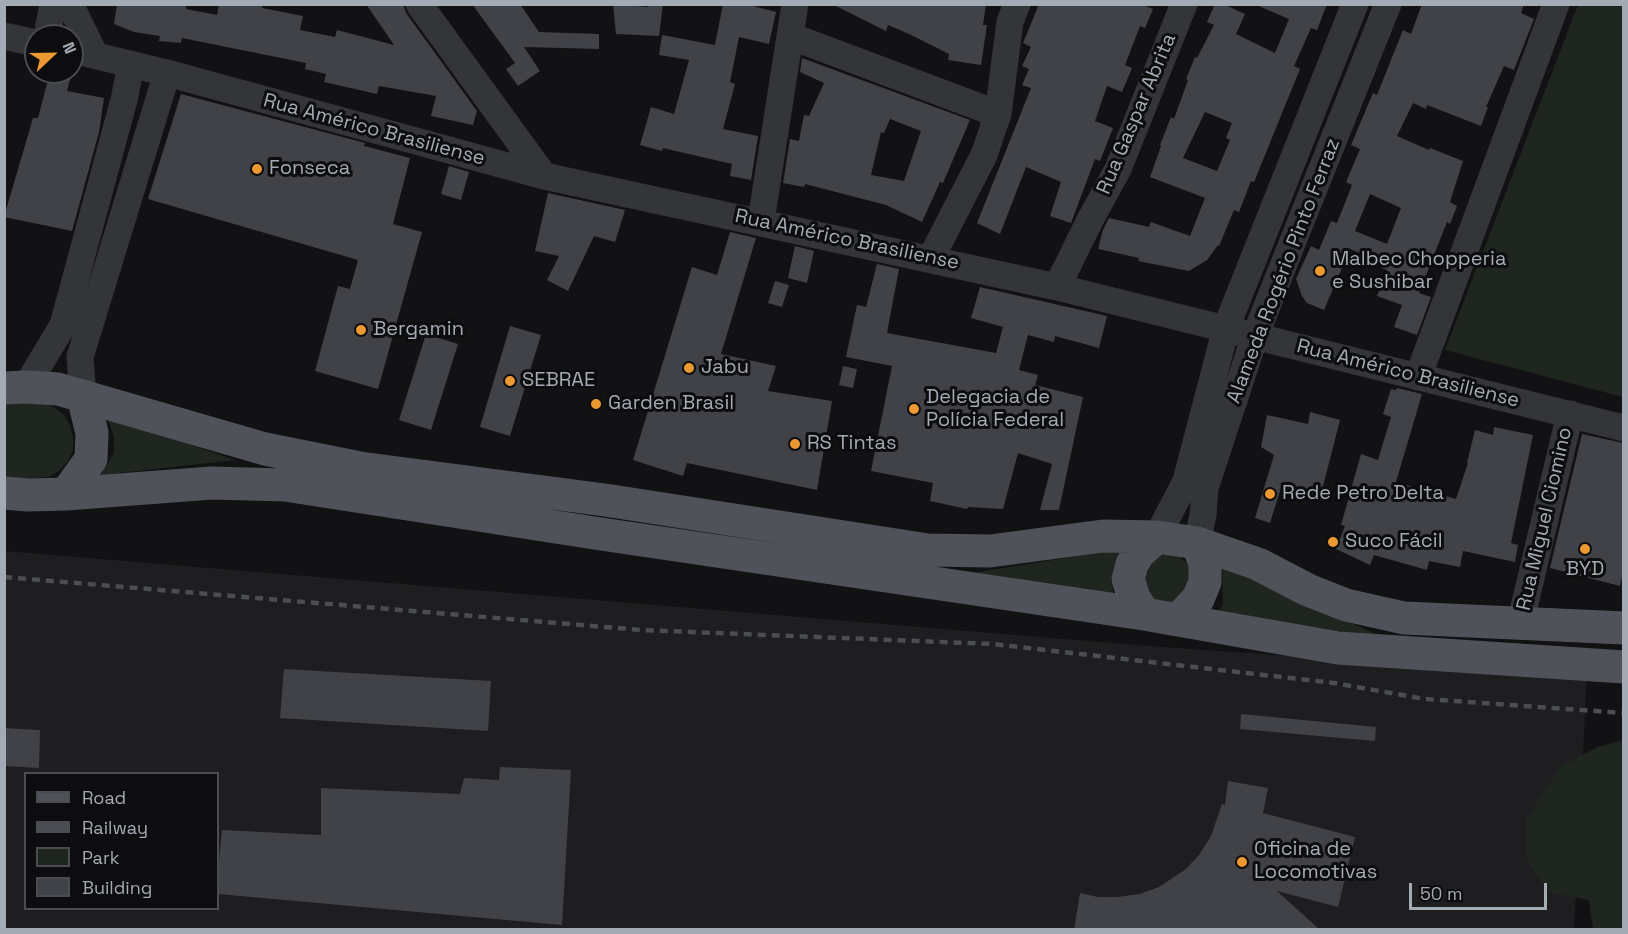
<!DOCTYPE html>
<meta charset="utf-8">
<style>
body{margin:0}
#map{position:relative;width:1628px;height:934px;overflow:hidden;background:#121214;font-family:"Space Grotesk",sans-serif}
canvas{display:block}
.frame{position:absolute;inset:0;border:6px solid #a4abb4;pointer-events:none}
.legend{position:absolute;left:24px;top:772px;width:195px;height:138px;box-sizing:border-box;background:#0d0d0f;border:2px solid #494c51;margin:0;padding:8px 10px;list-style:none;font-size:18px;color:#a4abb4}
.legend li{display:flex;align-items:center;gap:12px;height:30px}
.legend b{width:30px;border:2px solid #494c51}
.north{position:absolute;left:24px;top:24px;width:60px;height:60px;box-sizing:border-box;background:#0d0d0f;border:2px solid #494c51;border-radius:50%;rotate:68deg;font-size:16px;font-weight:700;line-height:24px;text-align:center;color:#a4abb4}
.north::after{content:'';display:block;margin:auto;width:21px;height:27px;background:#ed9931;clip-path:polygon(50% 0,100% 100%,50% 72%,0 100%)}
.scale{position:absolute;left:1409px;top:883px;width:138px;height:27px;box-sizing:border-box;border:3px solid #a4abb4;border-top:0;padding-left:8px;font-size:18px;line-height:21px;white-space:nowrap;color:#a4abb4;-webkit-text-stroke:4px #0d0d0f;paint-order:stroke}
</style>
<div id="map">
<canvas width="1628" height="934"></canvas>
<div class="frame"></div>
<ul class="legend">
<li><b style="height:8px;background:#4f5258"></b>Road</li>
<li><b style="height:8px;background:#4a4d52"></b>Railway</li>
<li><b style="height:16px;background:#1f261f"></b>Park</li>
<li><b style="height:16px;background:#414247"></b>Building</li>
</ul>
<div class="north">N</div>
<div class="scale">50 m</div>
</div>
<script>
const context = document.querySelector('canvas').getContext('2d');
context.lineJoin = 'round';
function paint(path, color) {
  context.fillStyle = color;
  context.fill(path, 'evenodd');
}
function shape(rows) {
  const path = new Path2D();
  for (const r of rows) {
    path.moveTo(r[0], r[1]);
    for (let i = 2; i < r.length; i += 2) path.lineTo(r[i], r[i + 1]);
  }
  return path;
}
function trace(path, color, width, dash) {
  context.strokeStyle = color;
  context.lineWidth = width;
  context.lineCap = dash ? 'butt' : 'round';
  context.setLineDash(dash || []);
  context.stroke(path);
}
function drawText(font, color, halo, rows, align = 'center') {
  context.font = font + ' "Space Grotesk",sans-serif';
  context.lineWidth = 6;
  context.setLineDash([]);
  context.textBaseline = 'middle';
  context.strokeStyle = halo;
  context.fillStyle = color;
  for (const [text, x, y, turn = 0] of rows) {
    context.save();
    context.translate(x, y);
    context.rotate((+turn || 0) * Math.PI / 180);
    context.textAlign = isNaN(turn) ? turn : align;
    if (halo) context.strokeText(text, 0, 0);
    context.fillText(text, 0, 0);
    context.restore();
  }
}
paint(shape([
 [4,551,1149,646,1587,677,1574,929,5,929],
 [26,774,218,774,218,908,26,908]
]), '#1e1e21');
paint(shape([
 [1578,5,1623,5,1623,397,1445,350],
 [42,403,54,407,64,415,70,425,73,437,73,450,68,461,59,471,48,477,5,480,4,404],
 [106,415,235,460,101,475,114,453,114,436],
 [1122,549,1114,564,1111,579,1115,602,959,575],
 [1162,554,1179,556,1192,568,1187,603,1151,604,1142,571],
 [1222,565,1380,636,1214,617,1223,605],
 [1623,740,1623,929,1593,929,1589,900,1549,892,1527,861,1526,820,1560,767,1598,747]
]), '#1f261f');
paint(shape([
 [117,4,186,4,186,9,217,15,219,4,262,4,262,8,303,16,300,30,335,37,337,30,394,45,366,4,403,4,406,13,477,111,473,125,431,116,436,96,379,86,377,94,324,82,326,74,305,69,306,63,182,38,181,43,159,41,160,36,134,32,114,24],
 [472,4,520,4,539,32,599,34,599,49,524,47,540,71,518,86,506,69,515,63],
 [613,4,648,7,649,4,663,4,659,36,616,34],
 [723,4,745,4,776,12,769,44,739,37,730,82,735,84,723,129,758,136,751,180,730,176,732,164,663,148,662,151,640,145,651,107,674,114,689,60,659,55,662,35,715,45],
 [832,4,986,4,983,25,987,25,981,65,948,60,949,54,909,34,888,25,886,31],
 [1039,4,1141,4,1153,9,1145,28,1140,26,1125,65,1132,68,1122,92,1107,86,1095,121,1113,128,1100,161,1095,159,1071,223,1050,216,1061,182,1026,167,1000,234,977,223,1031,88,1022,85,1029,69,1022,66,1031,47,1023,43],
 [1215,4,1223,4,1245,14,1236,34,1275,53,1289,19,1254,4,1327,4,1317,30,1311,28,1294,66,1300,69,1254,182,1251,181,1239,212,1234,210,1219,246,1218,245,1207,260,1189,271,1138,261,1139,258,1098,249,1103,230,1109,218,1149,227,1151,222,1190,236,1205,198,1150,177,1161,146,1160,145,1171,117,1174,119,1188,80,1186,79,1195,57,1197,58,1214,25,1207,22],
 [1205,112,1232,123,1226,138,1230,140,1217,171,1183,158],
 [1422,4,1524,4,1521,13,1534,19,1514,70,1504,66,1486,107,1488,107,1481,126,1427,105,1426,109,1413,103,1397,136,1429,150,1430,148,1463,161,1450,202,1457,206,1450,224,1447,222,1419,293,1431,297,1417,335,1394,327,1402,305,1377,296,1387,270,1382,268,1384,263,1350,249,1324,310,1307,303,1302,296,1296,279,1311,246,1319,250,1331,221,1337,223,1352,185,1346,182,1360,149,1351,145,1373,93,1377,95,1403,30,1411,34],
 [1370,194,1401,208,1387,244,1355,231],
 [802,58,970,120,943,183,940,182,922,222,886,205,805,184,804,187,783,183,790,139,799,141,804,115,809,116,824,83,800,72],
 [890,119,921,131,904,181,871,175,881,132,884,133],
 [50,72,72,72,67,91,104,98,99,132,72,231,4,217,33,118,38,118],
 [181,94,365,143,364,146,410,158,393,224,422,232,378,389,315,371,338,286,350,289,358,260,148,199],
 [449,166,469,172,461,200,441,194],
 [548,193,625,210,615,242,594,236,568,291,547,280,559,256,535,251],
 [730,232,756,238,721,354,776,366,768,391,832,401,817,490,687,463,683,476,633,460,692,267,717,275],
 [795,246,814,251,807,283,788,278],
 [877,264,899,269,887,333,996,353,1003,327,971,318,980,287,1107,316,1099,348,1055,336,1054,342,1028,335,1019,370,1038,375,1035,385,1083,397,1059,510,1040,510,1052,464,1018,453,1003,509,968,507,967,509,930,501,933,483,871,471,892,366,846,357,857,305,866,307],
 [775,281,789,285,782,307,768,303],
 [510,326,541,335,510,436,480,427],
 [426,334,458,344,431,430,399,420],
 [843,366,857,369,853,388,839,385],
 [1397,388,1422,394,1396,482,1456,499,1468,463,1467,463,1475,430,1493,435,1494,427,1533,435,1511,543,1518,545,1515,562,1463,551,1460,567,1429,561,1427,570,1374,555,1370,565,1336,549,1345,526,1341,525,1361,454,1378,460,1391,417,1383,414,1391,389,1396,390],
 [1310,412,1340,420,1320,498,1281,488,1270,523,1255,518,1274,455,1261,447,1267,415,1308,424],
 [1582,434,1623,443,1623,572,1620,586,1550,568],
 [284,669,491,681,488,731,280,718],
 [1241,714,1376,727,1375,741,1240,729],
 [4,728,40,730,39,768,4,766],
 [500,767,571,770,562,925,218,894,218,861,219,861,222,830,321,835,321,788,460,794,464,778,499,780],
 [1228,781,1268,788,1263,813,1355,837,1338,907,1277,891,1320,930,1074,930,1080,893,1098,897,1117,897,1140,894,1159,887,1186,869,1199,855,1211,836,1222,804,1225,805]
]), '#414247');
trace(shape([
 [70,4,95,55],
 [419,4,544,176],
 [4,36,36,43],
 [47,36,53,4],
 [790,36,998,114],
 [72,50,167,73,544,176,1057,287,1624,428],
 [761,221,795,4],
 [931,258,984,155,998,114,1010,22,1017,4],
 [1057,287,1090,220,1118,169,1184,4],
 [1418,377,1556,4],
 [26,387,63,325,124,100,131,65],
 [83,396,80,357,167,73],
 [1157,537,1186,481,1226,328,1355,4],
 [1197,543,1203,515,1205,488,1255,336,1388,4],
 [1520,624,1570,414]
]), '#333539', 27);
trace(shape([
 [4,388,26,387,58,389,265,449,360,468,605,500,928,550,990,551,1103,536,1157,537,1197,543,1258,564,1308,590,1346,605,1404,618,1624,628],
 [4,493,28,495,66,494,212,483,285,485,601,534,1144,614,1338,648,1624,667],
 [66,494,91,459,92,433,83,396],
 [1144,614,1134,598,1128,579,1132,564,1139,553,1157,537],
 [1178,620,1198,599,1205,582,1205,563,1197,543]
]), '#4f5258', 33);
trace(shape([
 [4,577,641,630,993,644,1334,683,1425,699,1624,713]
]), '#4a4d52', 4.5, [8, 6]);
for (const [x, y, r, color] of [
 [257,169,6,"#ed9931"],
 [1320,271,6,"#ed9931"],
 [361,330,6,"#ed9931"],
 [689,368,6,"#ed9931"],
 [510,381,6,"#ed9931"],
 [596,404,6,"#ed9931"],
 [914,409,6,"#ed9931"],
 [795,444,6,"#ed9931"],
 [1270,494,6,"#ed9931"],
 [1333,542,6,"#ed9931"],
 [1585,549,6,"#ed9931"],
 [1242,862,6,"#ed9931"]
]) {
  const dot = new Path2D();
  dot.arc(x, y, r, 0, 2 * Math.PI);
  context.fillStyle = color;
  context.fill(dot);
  trace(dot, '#0d0d0f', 2);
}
drawText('20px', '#a4abb4', '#0d0d0f', [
 ["Rua Gaspar Abrita",1137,114,-67],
 ["Rua Américo Brasiliense",374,130,15],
 ["Rua Américo Brasiliense",847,240,12],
 ["Alameda Rogério Pinto Ferraz",1284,271,-69],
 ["Rua Américo Brasiliense",1408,374,14],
 ["Rua Miguel Ciomino",1545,519,-77]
]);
drawText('20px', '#a4abb4', '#0d0d0f', [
 ["Fonseca",269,169],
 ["Malbec Chopperia",1332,260],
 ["e Sushibar",1332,283],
 ["Bergamin",373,330],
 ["Jabu",701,368],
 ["SEBRAE",522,381],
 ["Delegacia de",926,398],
 ["Polícia Federal",926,421],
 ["Garden Brasil",608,404],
 ["RS Tintas",807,444],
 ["Rede Petro Delta",1282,494],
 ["Suco Fácil",1345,542],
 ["BYD",1585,570,"center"],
 ["Oficina de",1254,850],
 ["Locomotivas",1254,873]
], 'left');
</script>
